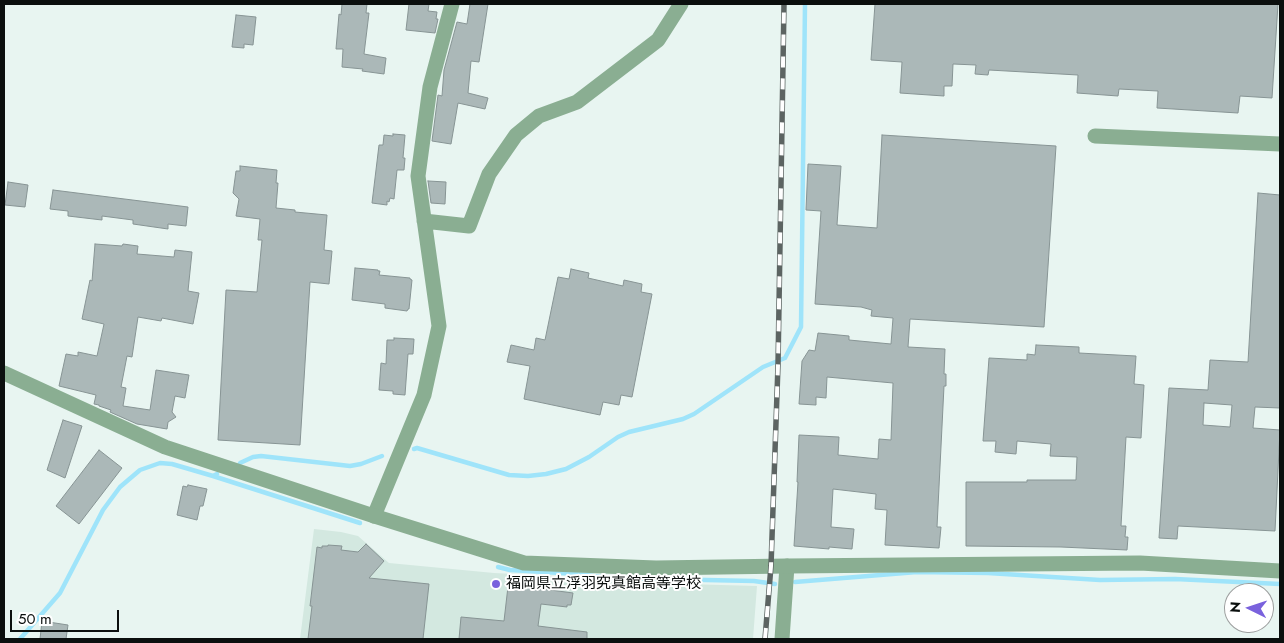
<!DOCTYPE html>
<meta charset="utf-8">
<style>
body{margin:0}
#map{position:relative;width:1284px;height:643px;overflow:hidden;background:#e8f5f1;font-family:Jost,sans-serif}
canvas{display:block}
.frame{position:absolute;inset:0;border:5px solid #0b0f0e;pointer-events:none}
.north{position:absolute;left:1224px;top:583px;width:50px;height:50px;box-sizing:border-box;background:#fff;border:1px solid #9d9f9f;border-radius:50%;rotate:274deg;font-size:14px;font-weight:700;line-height:20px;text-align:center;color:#0b0f0e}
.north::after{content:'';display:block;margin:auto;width:18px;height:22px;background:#7a62dd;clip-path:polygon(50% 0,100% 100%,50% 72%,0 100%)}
.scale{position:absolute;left:10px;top:610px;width:109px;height:22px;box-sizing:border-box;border:2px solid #0b0f0e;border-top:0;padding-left:6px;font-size:15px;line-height:18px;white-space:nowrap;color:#0b0f0e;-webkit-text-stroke:4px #fff;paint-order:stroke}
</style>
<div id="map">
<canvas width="1284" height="643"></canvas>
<div class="frame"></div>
<div class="north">N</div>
<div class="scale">50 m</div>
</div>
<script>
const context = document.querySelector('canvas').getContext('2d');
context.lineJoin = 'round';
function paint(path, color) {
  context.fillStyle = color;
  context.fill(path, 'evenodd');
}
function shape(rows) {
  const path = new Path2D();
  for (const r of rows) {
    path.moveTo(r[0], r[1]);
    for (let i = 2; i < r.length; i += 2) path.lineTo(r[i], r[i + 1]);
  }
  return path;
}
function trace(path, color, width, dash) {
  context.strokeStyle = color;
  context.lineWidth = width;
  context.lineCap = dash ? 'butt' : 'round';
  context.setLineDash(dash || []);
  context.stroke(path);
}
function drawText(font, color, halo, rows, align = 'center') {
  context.font = font + ' Jost,"Noto Sans JP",sans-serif';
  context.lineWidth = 4;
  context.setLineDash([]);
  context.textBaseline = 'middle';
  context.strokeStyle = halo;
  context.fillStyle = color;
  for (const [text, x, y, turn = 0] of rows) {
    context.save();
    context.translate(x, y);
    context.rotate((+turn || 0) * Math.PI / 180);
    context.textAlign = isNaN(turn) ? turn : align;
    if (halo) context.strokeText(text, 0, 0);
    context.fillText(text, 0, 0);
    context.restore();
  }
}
paint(shape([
 [314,529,341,532,358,536,389,563,494,573,577,577,612,582,757,586,753,639,300,639]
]), '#d3e8e0');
trace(shape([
 [414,449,417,448,509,475,528,476,546,474,566,469,589,457,618,437,629,432,683,419,694,414,763,367,785,358,801,327,805,4],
 [240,463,253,457,261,456,350,466,361,464,382,456],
 [213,476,360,523],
 [498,567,510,570,577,574,610,578,754,581,775,584],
 [795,582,917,572,988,573,1100,580,1175,579,1280,584],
 [20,639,60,593,103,510,120,487,140,470,160,463,172,464,213,476,217,474]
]), '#9fe4fa', 4.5);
const building = shape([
 [342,4,367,4,366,13,369,13,364,54,386,58,384,74,362,71,363,69,342,67,343,49,336,49,339,14,341,15,342,4],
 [409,4,429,4,428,11,437,12,436,19,438,19,435,33,406,30,409,4],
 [470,4,488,4,479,62,471,61,468,93,488,98,485,109,458,103,451,144,432,141,438,95,442,96,444,70,457,22,467,24,470,4],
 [875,4,1278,4,1272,98,1240,96,1238,113,1157,108,1158,91,1119,89,1118,96,1077,93,1078,75,989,70,988,75,975,74,976,65,953,64,952,86,944,86,944,96,900,93,902,62,871,60,875,4],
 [236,15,256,17,253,45,244,44,244,48,232,47,236,15],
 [393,134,405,135,403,158,405,158,404,170,397,170,394,199,390,198,389,202,387,201,387,205,372,203,379,145,383,145,384,135,393,136,393,134],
 [882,135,1056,146,1044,327,910,319,908,347,945,349,944,374,946,374,946,386,944,386,937,527,941,527,939,548,885,545,887,510,875,509,876,494,833,489,831,527,854,529,852,549,829,547,829,549,794,546,798,482,797,482,799,435,839,437,838,455,878,459,879,439,891,440,893,383,827,377,826,398,816,397,816,405,799,404,802,361,809,350,815,351,818,333,849,336,849,340,891,344,893,318,871,316,872,310,861,307,815,304,821,211,806,210,808,164,841,166,837,225,877,228,882,135],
 [240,166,277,170,276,183,278,183,276,208,295,210,295,212,327,215,324,250,332,251,329,284,310,282,300,445,218,440,226,290,257,292,261,250,262,240,258,240,260,219,236,216,239,199,233,193,236,171,240,171,240,166],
 [428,181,446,182,445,204,431,203,428,181],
 [8,182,28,185,25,207,5,205,8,182],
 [53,190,188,207,186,226,168,224,168,229,133,224,133,220,102,216,102,220,68,216,68,211,50,209,53,190],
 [1258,193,1280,195,1280,408,1255,407,1253,428,1280,430,1275,531,1178,526,1177,539,1159,538,1169,388,1208,390,1210,360,1248,362,1258,193],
 [1204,403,1232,405,1230,427,1203,425,1204,403],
 [95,244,122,246,123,244,138,246,137,254,174,257,175,250,192,252,188,291,199,293,193,324,162,318,161,321,138,317,132,357,127,356,121,387,126,388,123,406,150,410,156,370,189,375,185,398,175,396,172,412,176,417,168,422,167,429,137,424,110,412,111,410,99,406,99,405,94,404,96,395,59,386,66,354,78,356,78,352,97,356,104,324,82,319,90,280,92,281,95,244],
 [355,268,378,270,378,271,380,271,379,275,410,278,410,279,412,280,409,309,408,309,407,311,385,308,385,304,352,300,355,268],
 [571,269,589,273,588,278,623,286,624,280,642,284,641,292,652,294,632,397,621,395,619,405,603,402,600,415,524,399,530,366,507,362,511,345,534,350,536,338,545,340,558,277,569,279,571,269],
 [394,338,414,339,413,354,408,354,405,395,393,394,393,391,379,390,381,363,386,364,387,340,394,340,394,338],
 [1036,345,1079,347,1079,353,1136,356,1134,384,1144,385,1141,438,1126,437,1121,526,1126,526,1125,537,1128,537,1127,550,1061,547,966,546,966,482,1027,482,1027,480,1076,480,1077,457,1050,456,1051,444,1017,441,1016,454,995,452,996,441,983,441,989,358,1027,360,1027,354,1035,355,1036,345],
 [63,420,82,426,65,478,47,470,63,420],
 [99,450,122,468,79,524,56,506,99,450],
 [188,485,207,489,203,506,200,506,197,520,177,515,183,486,187,487,188,485],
 [366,544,384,561,369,578,429,584,423,639,308,639,312,606,310,606,317,547,322,548,322,546,328,546,328,545,342,546,341,550,358,552,366,544],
 [509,578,544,582,543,589,573,593,571,605,567,605,567,607,541,604,538,626,587,632,587,639,459,639,461,617,504,621,509,578],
 [42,621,68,625,66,639,40,639,42,621]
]);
paint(building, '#abb8b8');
trace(building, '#879494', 1);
trace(shape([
 [424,221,469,226,489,174,516,135,539,116,577,102,658,40,681,4],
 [374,516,424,395,439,326,418,176,430,87,452,4],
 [782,639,787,566]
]), '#8aae92', 15);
trace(shape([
 [1095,136,1280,144],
 [4,373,165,447,374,516,524,563,656,568,787,566,1140,563,1280,571]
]), '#8aae92', 15);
const rail = shape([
 [765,639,771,566,778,365,784,4]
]);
trace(rail, '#5c6462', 5.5);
trace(rail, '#fff', 4, [11]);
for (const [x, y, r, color] of [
 [496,584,5,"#7a62dd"]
]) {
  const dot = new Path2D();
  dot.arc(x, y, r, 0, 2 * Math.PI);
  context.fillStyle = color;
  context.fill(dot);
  trace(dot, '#fff', 2);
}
drawText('15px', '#0b0f0e', '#fff', [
 ["福岡県立浮羽究真館高等学校",506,584]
], 'left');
</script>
